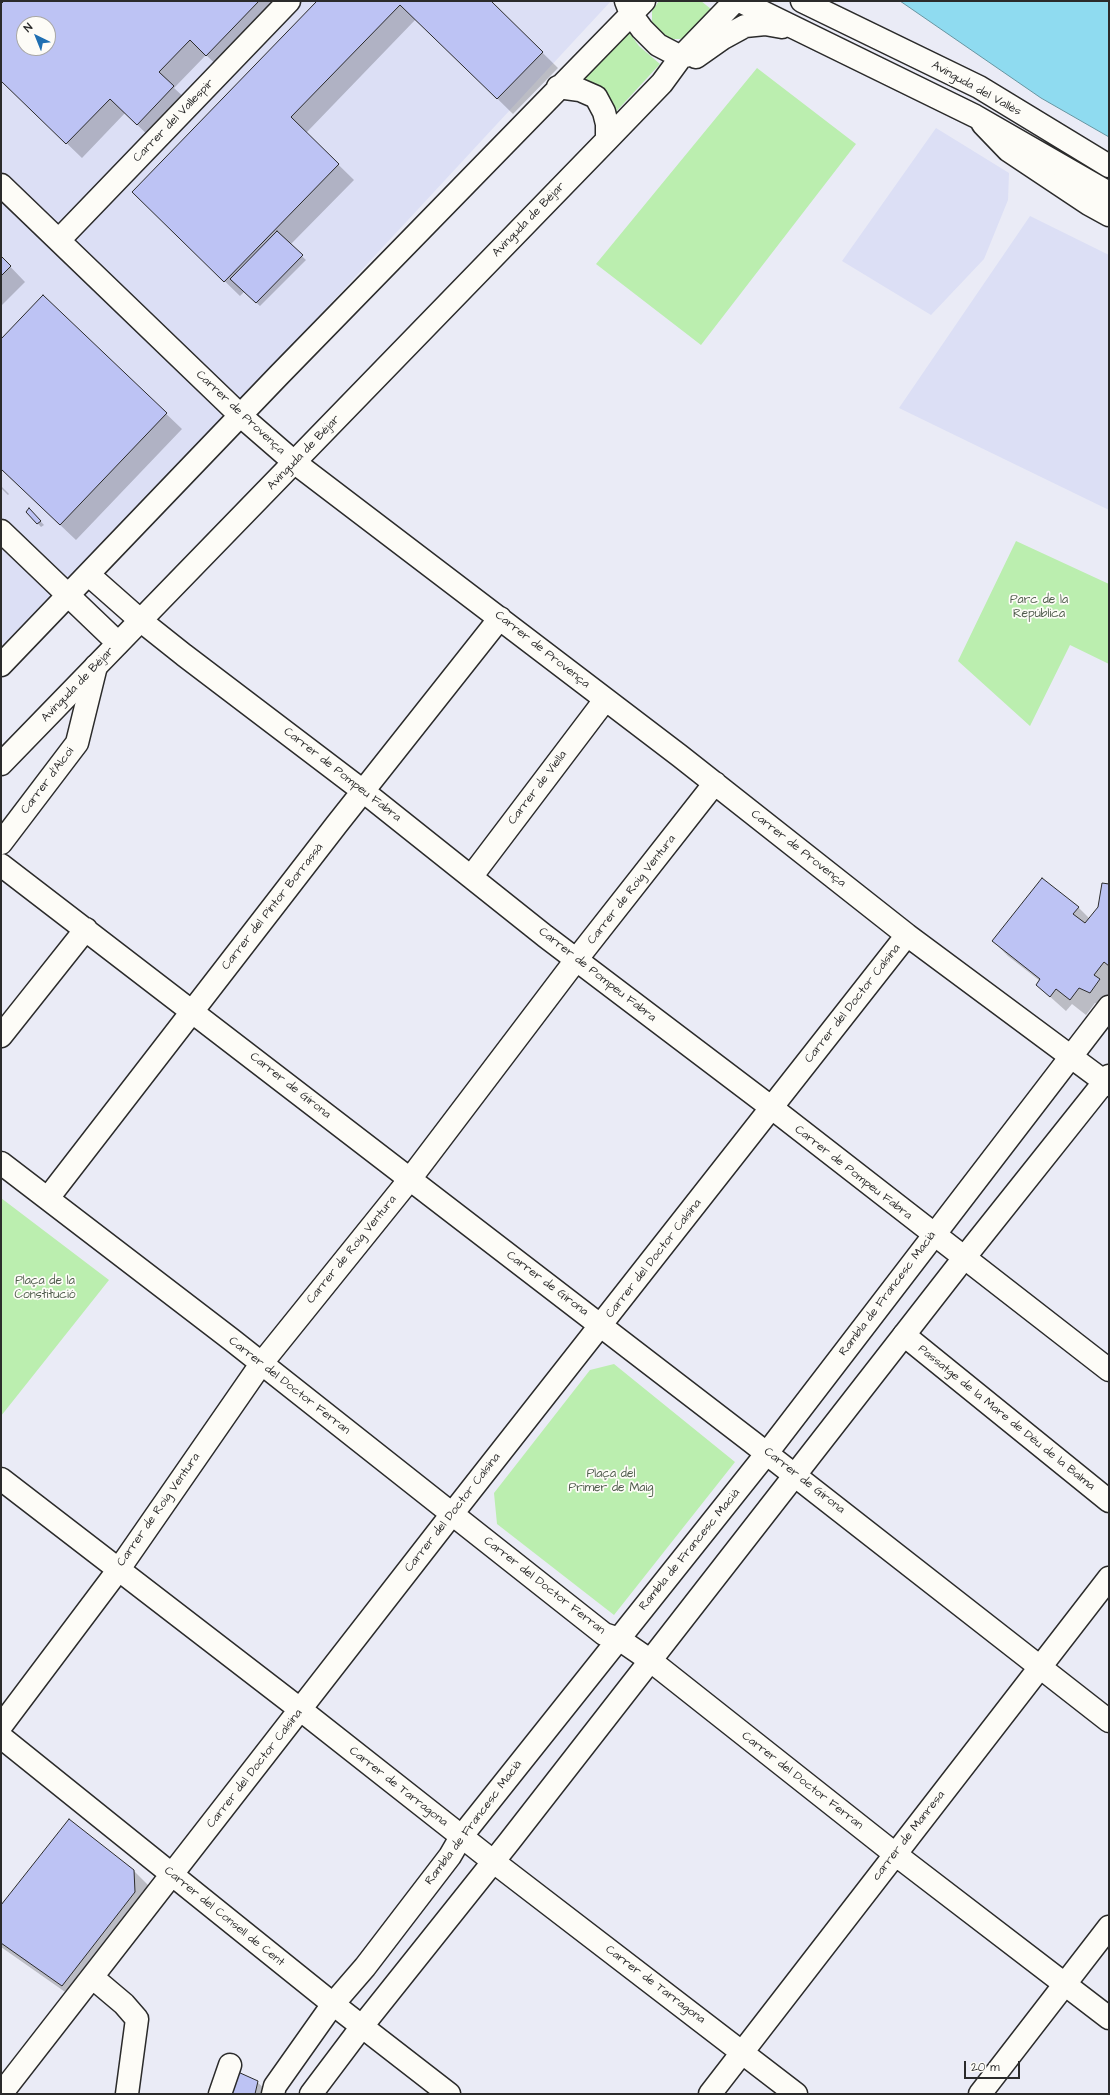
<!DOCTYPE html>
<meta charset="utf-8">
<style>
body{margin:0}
#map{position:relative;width:1110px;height:2095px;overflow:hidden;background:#eaebf6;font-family:"Architects Daughter",sans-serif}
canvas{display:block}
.frame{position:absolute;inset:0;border:2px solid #2b2b2b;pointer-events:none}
.north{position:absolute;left:16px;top:16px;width:40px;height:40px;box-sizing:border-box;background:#fdfcf7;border:1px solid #a9a8a5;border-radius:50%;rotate:317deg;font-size:11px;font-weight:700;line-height:16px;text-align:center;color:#2b2b2b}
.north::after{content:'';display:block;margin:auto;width:14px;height:18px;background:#1f6fb2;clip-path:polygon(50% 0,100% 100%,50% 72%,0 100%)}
.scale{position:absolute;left:964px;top:2061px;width:56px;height:18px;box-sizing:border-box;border:2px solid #2b2b2b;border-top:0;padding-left:5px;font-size:12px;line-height:14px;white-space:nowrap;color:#2b2b2b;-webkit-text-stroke:3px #fdfcf7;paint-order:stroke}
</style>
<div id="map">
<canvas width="1110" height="2095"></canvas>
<div class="frame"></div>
<div class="north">N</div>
<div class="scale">20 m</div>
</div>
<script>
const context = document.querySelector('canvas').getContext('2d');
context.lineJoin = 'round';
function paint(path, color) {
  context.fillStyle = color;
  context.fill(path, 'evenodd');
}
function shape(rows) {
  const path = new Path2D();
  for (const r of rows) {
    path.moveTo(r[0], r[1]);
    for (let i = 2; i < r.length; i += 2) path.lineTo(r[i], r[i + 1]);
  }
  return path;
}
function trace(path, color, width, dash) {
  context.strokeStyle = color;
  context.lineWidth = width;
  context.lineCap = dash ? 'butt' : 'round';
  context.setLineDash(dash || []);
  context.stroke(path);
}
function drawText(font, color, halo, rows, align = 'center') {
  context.font = font + ' "Architects Daughter",sans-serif';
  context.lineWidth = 3.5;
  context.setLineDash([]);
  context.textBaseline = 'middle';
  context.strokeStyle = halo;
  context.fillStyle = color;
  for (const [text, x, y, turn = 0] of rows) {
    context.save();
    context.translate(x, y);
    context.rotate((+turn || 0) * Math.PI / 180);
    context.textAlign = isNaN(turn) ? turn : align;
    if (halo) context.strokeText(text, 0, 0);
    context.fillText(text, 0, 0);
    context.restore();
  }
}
paint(shape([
 [1,1,611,1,1,659],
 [24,24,48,24,48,48,24,48],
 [936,128,1009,173,1008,200,984,259,931,315,842,261],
 [1030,216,1109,255,1109,510,899,408]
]), '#dcdff5');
paint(shape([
 [659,1,701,1,711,9,688,36,680,39,666,39,652,24,652,11],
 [628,31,639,46,660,64,613,115,579,79],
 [757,68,856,144,701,345,596,264],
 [1016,541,1109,584,1109,664,1070,645,1030,726,958,661],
 [1,1198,109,1280,1,1416],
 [614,1364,735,1462,614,1615,497,1524,494,1493,590,1370]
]), '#bbeeaf');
const water = shape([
 [900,1,1109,1,1109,137,1041,98,900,1]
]);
paint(water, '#8fdbf0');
trace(water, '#6795a1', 1);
paint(shape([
 [5,1,289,1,222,70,206,55,174,88,189,102,153,140,125,113,82,158,1,80,1,5],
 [24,24,48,24,48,48,24,48],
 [318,1,490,1,558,68,513,114,416,19,306,133,354,180,290,245,306,260,260,306,244,292,240,296,148,207],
 [1,257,25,282,1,306],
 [43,296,182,429,76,540,1,469,1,340],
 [1,486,9,494,8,495,1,488],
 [29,509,44,525,41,527,27,512],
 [1109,885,1109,1003,1106,1007,1095,1003,1086,1015,1072,1004,1066,1011,1037,985,1040,981,1008,956,993,941,1078,907,1090,919,1099,907],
 [133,1870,149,1886,150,1907,78,2001,1,1947,1,1907],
 [257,2082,265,2089,264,2094,232,2094]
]), '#0003');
const building = shape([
 [4,1,259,1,206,56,190,40,159,72,174,86,137,125,110,99,66,144,1,81,1,4,4,1],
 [24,24,48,24,48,48,24,48,24,24],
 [317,1,491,1,543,52,497,99,400,5,291,117,339,164,224,282,132,192,317,1],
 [277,231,303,255,256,303,230,279,277,231],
 [1,256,11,266,1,276,1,256],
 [43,295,167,413,60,525,1,469,1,339,43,295],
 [29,508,41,521,37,524,26,512,29,508],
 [1042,878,1079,907,1073,914,1085,923,1098,907,1102,883,1109,884,1109,966,1104,962,1094,975,1100,979,1090,993,1079,988,1070,1000,1056,989,1050,997,1036,985,1040,979,992,941,1042,878],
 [69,1819,134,1870,135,1892,62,1986,1,1943,1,1905,69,1819],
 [238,2072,258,2081,255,2094,231,2094,238,2072]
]);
paint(building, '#bdc3f4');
trace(building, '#2b2b2b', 1);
const minor = shape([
 [983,124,1008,150,1089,204,1109,215],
 [1,185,241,416,294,462,680,756,907,935,1109,1085],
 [59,240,289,1],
 [1,531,118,643],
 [89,575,140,620,184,655,363,791,545,936,772,1108,1109,1370],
 [1,843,77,743,96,666],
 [1,865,752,1442,1109,1721],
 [471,877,605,700],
 [1,1036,86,929],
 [1,1163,232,1340,604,1634,619,1639,651,1661,895,1854,1109,2018],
 [48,1198,337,824,500,618],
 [904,1335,1109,1501],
 [1,1479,301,1710,494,1862,796,2094],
 [1,1726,119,1569,261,1364,410,1179,576,960,715,783],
 [1,1737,333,2004,449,2094],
 [92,1977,124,2004,137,2019,127,2094],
 [1,2094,452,1514,907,935],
 [220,2094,230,2065],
 [710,2094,1109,1578],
 [980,2094,1109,1927]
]);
const tertiary = shape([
 [273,2094,275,2086,333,2004,365,1967,450,1856,461,1837,767,1453,1109,1007],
 [311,2094,363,2025,509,1842,964,1258,1109,1076]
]);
const secondary = shape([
 [626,1,631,14,642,29,658,45,681,57,696,53],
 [740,1,975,116,1109,193],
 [802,1,979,87,1109,166],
 [696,57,723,38,745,26,765,24,782,27],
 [558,87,580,90,596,97,604,112,607,124,607,140],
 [1,665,279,375,644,1],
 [1,764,607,140,662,83,681,57,735,1]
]);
trace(minor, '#2b2b2b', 25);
trace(tertiary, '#2b2b2b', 25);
trace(secondary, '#2b2b2b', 25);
trace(minor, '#fdfcf7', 22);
trace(tertiary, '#fdfcf7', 22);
trace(secondary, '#fdfcf7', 22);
drawText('12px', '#2b2b2b', '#fdfcf7', [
 ["Avinguda del Vallès",976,89,29],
 ["Carrer del Vallespir",174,121,-46],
 ["Avinguda de Béjar",529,220,-46],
 ["Carrer de Provença",240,413,43],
 ["Avinguda de Béjar",304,453,-46],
 ["Carrer de Provença",542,650,38],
 ["Avinguda de Béjar",78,685,-46],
 ["Carrer de Pompeu Fabra",342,775,38],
 ["Carrer d'Alcoi",48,781,-53],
 ["Carrer de Viella",538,788,-53],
 ["Carrer de Provença",798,849,38],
 ["Carrer de Roig Ventura",632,890,-52],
 ["Carrer del Pintor Borrassà",273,907,-52],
 ["Carrer de Pompeu Fabra",597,975,38],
 ["Carrer del Doctor Calsina",853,1004,-52],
 ["Carrer de Girona",290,1086,38],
 ["Carrer de Pompeu Fabra",853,1173,38],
 ["Carrer de Roig Ventura",352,1250,-51],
 ["Carrer del Doctor Calsina",654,1259,-52],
 ["Carrer de Girona",547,1284,37],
 ["Rambla de Francesc Macià",888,1294,-53],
 ["Carrer del Doctor Ferran",289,1386,38],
 ["Passatge de la Mare de Déu de la Balma",1006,1418,39],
 ["Carrer de Girona",804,1481,38],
 ["Carrer de Roig Ventura",159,1510,-55],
 ["Carrer del Doctor Calsina",453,1513,-52],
 ["Rambla de Francesc Macià",690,1550,-51],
 ["Carrer del Doctor Ferran",544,1586,38],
 ["Carrer del Doctor Calsina",255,1769,-52],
 ["Carrer del Doctor Ferran",802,1781,38],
 ["Carrer de Tarragona",398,1787,38],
 ["Rambla de Francesc Macià",474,1823,-53],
 ["carrer de Manresa",909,1836,-52],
 ["Carrer del Consell de Cent",224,1917,39],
 ["Carrer de Tarragona",655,1985,37]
]);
drawText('12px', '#4f5c4c', '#fdfcf7', [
 ["Parc de la",1039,600],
 ["República",1039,614],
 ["Plaça de la",45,1281],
 ["Constitució",45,1295],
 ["Plaça del",611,1474],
 ["Primer de Maig",611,1488]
]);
</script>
